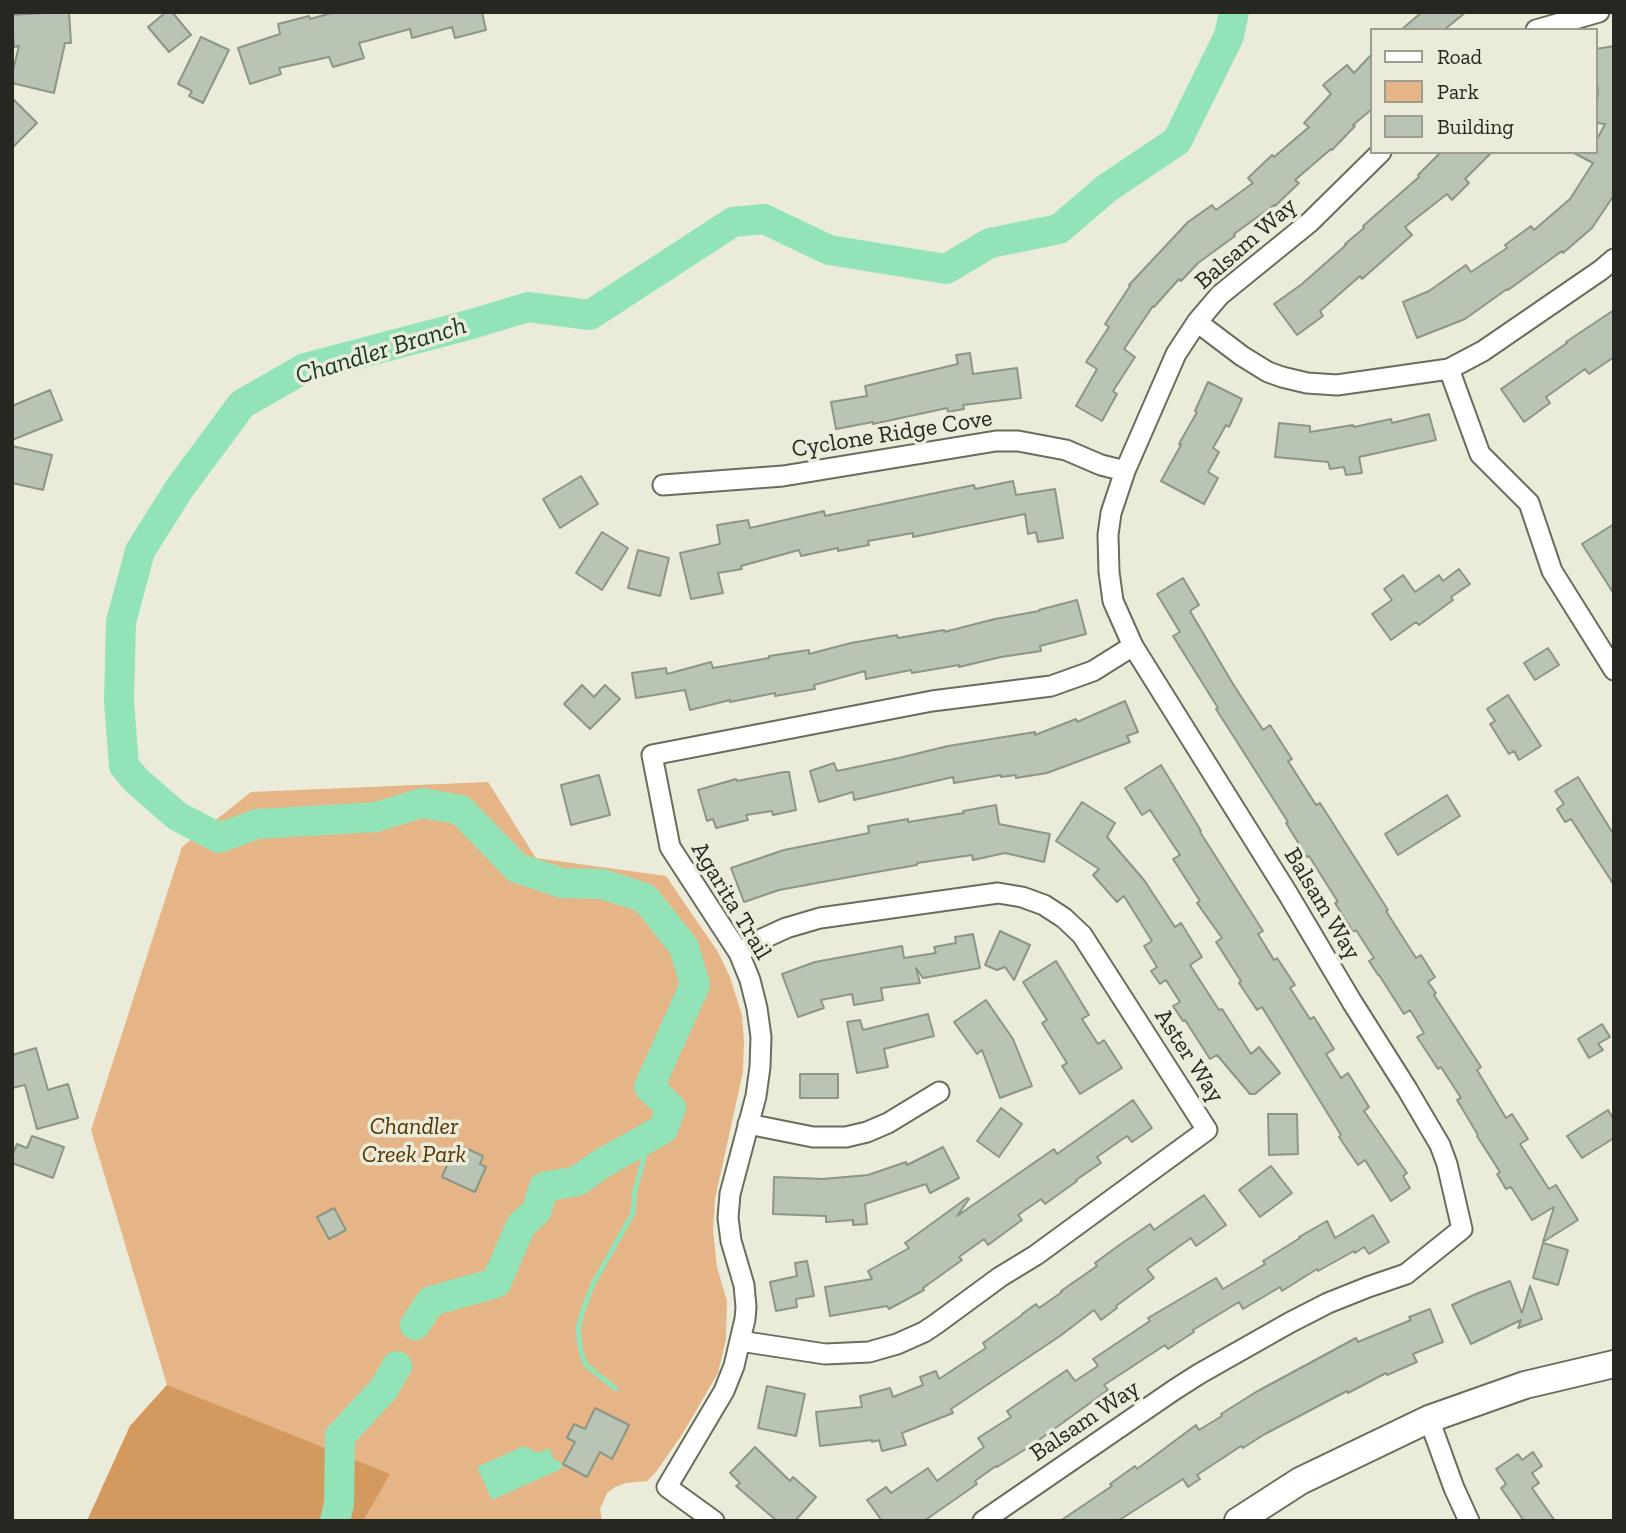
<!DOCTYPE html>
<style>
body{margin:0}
#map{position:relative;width:1626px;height:1533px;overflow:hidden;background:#eaecd9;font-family:"Zilla Slab",serif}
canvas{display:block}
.frame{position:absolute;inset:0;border:14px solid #262720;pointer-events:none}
.legend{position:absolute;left:1370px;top:28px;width:228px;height:126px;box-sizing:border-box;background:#eaecd9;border:2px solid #9c9d8f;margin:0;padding:9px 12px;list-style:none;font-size:21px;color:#262720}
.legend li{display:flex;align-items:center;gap:14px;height:35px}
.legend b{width:35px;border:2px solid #9c9d8f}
</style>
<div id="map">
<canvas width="1626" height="1533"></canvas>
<div class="frame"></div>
<ul class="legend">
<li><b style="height:9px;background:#fff"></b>Road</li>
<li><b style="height:19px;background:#e6b587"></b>Park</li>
<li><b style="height:19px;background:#b9c4b4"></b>Building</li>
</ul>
</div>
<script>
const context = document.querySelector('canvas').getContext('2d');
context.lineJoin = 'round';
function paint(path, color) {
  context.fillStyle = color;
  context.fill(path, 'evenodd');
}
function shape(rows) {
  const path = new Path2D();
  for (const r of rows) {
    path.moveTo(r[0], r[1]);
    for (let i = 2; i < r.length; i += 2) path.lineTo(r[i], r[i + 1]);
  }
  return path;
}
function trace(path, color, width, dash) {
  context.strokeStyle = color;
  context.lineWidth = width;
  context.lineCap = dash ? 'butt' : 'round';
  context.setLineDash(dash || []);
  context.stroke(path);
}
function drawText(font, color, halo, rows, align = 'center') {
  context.font = font + ' "Zilla Slab",serif';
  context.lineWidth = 7;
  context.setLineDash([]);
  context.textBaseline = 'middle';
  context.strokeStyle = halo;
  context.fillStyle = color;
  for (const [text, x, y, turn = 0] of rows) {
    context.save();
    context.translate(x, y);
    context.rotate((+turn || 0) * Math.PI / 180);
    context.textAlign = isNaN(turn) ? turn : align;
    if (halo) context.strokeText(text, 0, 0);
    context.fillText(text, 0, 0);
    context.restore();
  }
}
paint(shape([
 [488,782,536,858,666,876,718,952,730,977,742,1015,744,1042,743,1072,715,1199,713,1230,717,1267,727,1301,726,1339,718,1373,683,1433,656,1472,647,1481,626,1483,615,1487,607,1493,600,1509,602,1521,87,1521,130,1426,167,1385,91,1130,182,847,251,792]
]), '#e6b587');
paint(shape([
 [167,1385,390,1474,363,1521,87,1521,130,1426]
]), '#d4995f');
paint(shape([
 [524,1446,535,1452,541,1452,549,1448,555,1461,559,1460,563,1468,492,1500,477,1467]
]), '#92e4b8');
trace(shape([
 [616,1389,586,1365,581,1352,578,1329,582,1313,593,1284,633,1213,635,1190,650,1137]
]), '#92e4b8', 5);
trace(shape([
 [415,1325,431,1301,496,1283,521,1225,536,1212,544,1187,577,1181,601,1164,663,1129,671,1108,649,1087,695,985,684,947,645,898,602,884,562,883,517,868,461,810,422,803,376,817,257,824,219,838,177,816,137,781,124,766,119,701,121,622,140,551,179,489,242,404,305,368,472,324,528,307,590,315,733,222,764,219,829,250,946,269,990,243,1059,229,1107,188,1177,141,1229,36,1234,12],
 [335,1521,339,1504,340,1436,383,1390,397,1366]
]), '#92e4b8', 30);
const building = shape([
 [58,12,69,12,71,43,65,43,54,93,12,83,12,74,19,46,14,47,12,15,58,12],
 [166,12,172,12,191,35,169,52,148,27,166,12],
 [335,12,482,12,486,30,455,38,452,27,412,38,410,29,359,43,364,58,333,67,329,57,279,68,281,74,250,84,238,48,280,34,278,24,309,16,310,19,335,12],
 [1422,12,1466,12,1444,30,1401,30,1422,12],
 [201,37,229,50,203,103,189,96,192,91,178,84,201,37],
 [1614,46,1614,195,1592,228,1563,253,1562,251,1508,290,1507,289,1465,319,1417,338,1403,302,1429,291,1466,265,1471,272,1507,248,1505,245,1531,226,1534,230,1570,199,1593,163,1572,152,1596,152,1596,141,1605,124,1596,123,1598,89,1596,79,1596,49,1614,46],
 [1372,54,1372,109,1353,125,1355,126,1332,150,1331,149,1295,180,1299,183,1275,206,1274,205,1234,234,1235,236,1198,263,1181,281,1179,279,1154,307,1153,306,1124,349,1135,357,1113,391,1117,394,1102,421,1076,406,1097,369,1086,362,1109,327,1105,324,1130,286,1129,285,1188,222,1212,205,1216,210,1253,183,1248,178,1272,155,1274,157,1309,127,1304,123,1331,94,1323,85,1347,65,1354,73,1372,54],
 [12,98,37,123,12,148,12,98],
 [1441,152,1492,152,1465,179,1469,183,1452,200,1447,194,1405,227,1412,235,1362,279,1360,276,1320,311,1323,316,1297,335,1274,304,1302,284,1346,245,1345,244,1364,228,1363,226,1419,177,1418,175,1441,152],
 [1614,310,1614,357,1589,374,1585,369,1546,397,1550,403,1524,422,1501,389,1567,343,1566,342,1614,310],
 [970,353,973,374,1017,368,1021,398,963,405,964,409,948,412,947,408,873,424,873,422,836,429,831,402,867,396,865,386,958,364,956,355,970,353],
 [1208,382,1242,399,1229,427,1226,425,1213,448,1219,452,1208,472,1218,478,1204,504,1161,481,1181,445,1179,444,1197,412,1195,411,1208,382],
 [50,390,62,420,12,440,12,406,50,390],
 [1429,414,1436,440,1359,457,1362,473,1346,475,1344,467,1330,469,1328,462,1275,457,1279,423,1310,426,1310,432,1353,425,1354,427,1391,419,1392,423,1429,414],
 [12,446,52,455,43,490,12,483,12,446],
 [581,476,598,504,560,528,543,499,581,476],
 [1013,481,1016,495,1055,489,1063,538,1038,542,1036,532,1028,534,1025,514,913,537,913,533,868,541,869,545,838,551,838,548,801,556,799,550,741,566,742,569,718,573,723,593,691,599,680,553,720,544,717,525,748,520,750,528,824,511,825,516,974,485,975,489,1013,481],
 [1614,524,1614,594,1582,544,1614,524],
 [602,532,628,548,602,590,576,573,602,532],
 [638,550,669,558,660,596,628,588,638,550],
 [1459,569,1470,584,1451,597,1453,600,1419,625,1416,622,1391,640,1372,614,1392,600,1384,589,1403,575,1415,592,1439,575,1443,581,1459,569],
 [1183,578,1199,605,1190,611,1233,684,1263,730,1270,725,1292,759,1288,761,1316,805,1320,803,1388,910,1386,911,1416,958,1421,955,1435,977,1428,982,1436,993,1434,995,1481,1067,1477,1070,1506,1118,1512,1114,1528,1139,1520,1144,1549,1189,1556,1185,1578,1220,1543,1242,1554,1207,1532,1220,1511,1187,1506,1189,1497,1174,1500,1172,1477,1136,1478,1135,1457,1100,1461,1098,1441,1067,1438,1069,1417,1037,1424,1033,1410,1010,1404,1014,1379,975,1378,975,1369,961,1374,958,1356,930,1353,932,1335,903,1338,902,1309,856,1307,857,1286,823,1288,822,1239,745,1216,709,1218,708,1173,636,1180,632,1157,594,1183,578],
 [1077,600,1086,634,1040,646,1041,651,1001,657,959,667,959,665,912,673,911,670,866,679,865,671,814,685,815,689,775,696,775,693,730,702,730,700,690,710,685,690,636,698,632,673,666,668,667,674,711,662,713,668,769,658,769,656,809,650,809,654,851,643,897,635,898,638,944,630,944,632,995,619,1039,611,1039,610,1077,600],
 [1548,648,1559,665,1535,680,1524,663,1548,648],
 [582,685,594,697,605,685,620,699,590,729,564,704,582,685],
 [1508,695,1541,746,1519,760,1514,751,1509,754,1490,724,1495,721,1487,709,1508,695],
 [1125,701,1138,732,1127,736,1130,742,1047,773,1016,778,1016,775,1001,777,1001,775,954,783,953,777,854,800,853,792,819,802,810,771,834,763,837,771,899,758,948,746,1035,732,1035,735,1076,719,1077,722,1125,701],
 [1161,765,1201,831,1200,832,1263,931,1258,934,1274,960,1277,958,1295,985,1290,988,1310,1019,1314,1017,1334,1049,1326,1054,1341,1078,1348,1073,1369,1107,1364,1111,1407,1173,1403,1176,1410,1188,1391,1201,1365,1160,1358,1165,1339,1137,1341,1135,1262,1007,1257,1010,1239,983,1241,981,1216,942,1222,938,1197,903,1200,901,1173,859,1180,855,1150,810,1142,815,1125,788,1161,765],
 [784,772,789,772,796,810,773,815,772,811,746,815,748,820,716,828,713,819,707,821,698,790,736,779,737,781,784,772],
 [599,775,610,815,571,825,561,785,599,775],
 [1578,777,1614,835,1614,885,1571,819,1565,822,1557,809,1564,804,1555,791,1578,777],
 [1447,795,1460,816,1398,855,1385,834,1447,795],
 [1082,802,1115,823,1107,837,1144,880,1175,927,1181,923,1202,957,1190,965,1219,1010,1222,1009,1251,1054,1259,1047,1280,1073,1255,1094,1250,1094,1217,1055,1210,1059,1185,1020,1183,1021,1173,1006,1180,1002,1166,980,1160,984,1151,971,1157,967,1144,946,1152,941,1124,896,1117,902,1093,875,1099,869,1056,841,1082,802],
 [996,805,999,824,1050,834,1044,862,1005,853,973,860,972,855,917,863,917,865,871,873,779,890,744,902,731,868,784,850,869,833,868,826,908,819,908,822,964,813,963,811,996,805],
 [1000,931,1030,945,1014,980,1005,967,997,970,985,965,1000,931],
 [973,934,980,968,923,978,916,968,920,983,881,988,883,1000,854,1005,852,994,821,1000,824,1008,798,1017,782,974,815,962,902,946,904,958,936,953,934,947,956,943,955,937,973,934],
 [1056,961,1089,1015,1082,1019,1098,1044,1104,1040,1122,1068,1080,1094,1062,1066,1067,1063,1042,1023,1047,1020,1023,982,1056,961],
 [986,1000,1013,1039,1032,1086,1000,1098,982,1050,977,1054,954,1022,986,1000],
 [928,1014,934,1036,884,1049,888,1067,857,1073,847,1022,860,1020,863,1030,928,1014],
 [1602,1024,1610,1037,1598,1044,1603,1050,1589,1058,1578,1039,1602,1024],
 [36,1048,48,1090,68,1084,78,1118,37,1129,25,1085,12,1088,12,1055,36,1048],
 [800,1074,838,1074,838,1098,800,1098,800,1074],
 [1133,1100,1152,1128,1132,1142,1127,1136,1097,1157,1101,1163,1076,1180,1077,1181,1045,1204,1041,1199,1018,1215,1022,1220,988,1245,984,1239,959,1257,962,1260,923,1288,924,1290,889,1309,887,1306,830,1316,825,1287,872,1279,868,1271,909,1248,905,1243,967,1198,969,1199,957,1216,1054,1149,1057,1154,1133,1100],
 [1001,1108,1022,1124,999,1157,977,1141,1001,1108],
 [1608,1110,1614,1120,1614,1138,1582,1158,1567,1136,1608,1110],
 [1268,1114,1297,1114,1298,1154,1269,1155,1268,1114],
 [32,1136,64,1147,53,1178,12,1163,12,1156,17,1144,27,1148,32,1136],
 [463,1147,483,1156,480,1164,486,1167,475,1192,442,1177,452,1154,459,1157,463,1147],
 [943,1147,959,1178,930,1193,926,1184,865,1204,867,1224,853,1225,853,1220,826,1222,826,1216,773,1214,774,1177,823,1179,868,1175,906,1162,907,1165,943,1147],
 [1271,1166,1292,1193,1260,1217,1239,1190,1271,1166],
 [1204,1195,1226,1225,1196,1246,1191,1238,1147,1269,1154,1278,1116,1306,1117,1308,1101,1320,1094,1310,1060,1336,951,1409,953,1413,902,1433,906,1445,882,1451,879,1440,872,1442,872,1440,820,1446,816,1412,862,1407,860,1396,890,1388,893,1397,923,1385,920,1377,936,1371,939,1379,986,1348,983,1343,1022,1315,1022,1314,1036,1304,1039,1308,1062,1292,1061,1291,1097,1266,1095,1263,1118,1246,1150,1224,1154,1230,1204,1195],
 [334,1208,346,1230,329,1239,317,1217,334,1208],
 [1373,1215,1389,1242,1369,1254,1364,1247,1355,1253,1354,1251,1318,1271,1317,1269,1282,1291,1280,1287,1243,1309,1239,1302,1193,1330,1194,1332,1168,1349,1165,1345,1104,1385,1108,1390,1032,1445,997,1467,996,1466,975,1481,977,1484,924,1521,882,1521,867,1500,886,1487,891,1493,928,1468,937,1481,984,1447,978,1438,1011,1417,1007,1411,1067,1370,1075,1381,1098,1366,1093,1359,1150,1321,1148,1318,1216,1278,1223,1289,1265,1264,1263,1261,1300,1238,1299,1237,1327,1221,1335,1238,1373,1215],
 [1543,1243,1568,1250,1558,1285,1533,1278,1543,1243],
 [807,1261,814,1296,796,1299,797,1307,776,1311,770,1282,797,1276,795,1263,807,1261],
 [1510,1281,1522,1313,1530,1286,1542,1319,1518,1328,1521,1320,1471,1344,1452,1305,1476,1294,1510,1281],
 [1430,1309,1443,1342,1413,1354,1417,1362,1387,1375,1386,1373,1348,1393,1347,1391,1265,1434,1243,1448,1241,1446,1197,1475,1200,1479,1188,1487,1183,1479,1118,1521,1060,1521,1112,1486,1110,1484,1135,1466,1137,1469,1196,1425,1199,1430,1222,1416,1221,1414,1256,1392,1356,1338,1358,1342,1411,1320,1409,1317,1430,1309],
 [767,1386,805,1394,796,1436,758,1428,767,1386],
 [595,1408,629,1425,612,1459,600,1452,587,1477,563,1464,575,1442,567,1438,574,1424,585,1429,595,1408],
 [755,1447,790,1481,793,1477,816,1497,795,1521,777,1521,736,1486,740,1483,730,1473,755,1447],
 [1533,1452,1542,1466,1532,1473,1539,1483,1532,1488,1555,1521,1524,1521,1501,1488,1506,1484,1496,1469,1518,1454,1522,1460,1533,1452]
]);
paint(building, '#b9c4b4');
trace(building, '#8c9687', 2);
const street = shape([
 [1536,30,1599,12],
 [1197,322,1242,356,1268,372,1282,377,1307,383,1337,385,1449,369,1483,351,1601,270,1614,259],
 [1449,369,1480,454,1529,503,1552,571,1614,670],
 [663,485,783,476,996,441,1018,441,1066,450,1101,465,1125,471],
 [739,953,762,939,786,928,820,918,998,893,1022,897,1044,905,1064,918,1082,935,1207,1130,1036,1255,1000,1277,936,1324,924,1332,897,1344,869,1352,825,1354,740,1341],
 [748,1124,813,1137,846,1137,867,1132,888,1123,939,1092],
 [1429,1419,1454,1488,1469,1521],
 [714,1521,667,1487,724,1391,734,1366,745,1319,746,1307,744,1285,731,1241,728,1218,730,1194,756,1096,760,1067,761,1037,757,1008,750,980,739,953,670,847,652,755,932,701,1051,686,1093,671,1133,646],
 [983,1521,1174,1390,1199,1374,1289,1323,1328,1303,1368,1287,1406,1274,1462,1229,1447,1164,1440,1145,1407,1089,1352,1002,1288,894,1133,646,1113,601,1109,572,1108,535,1111,513,1125,471,1176,354,1197,322,1220,295,1310,222,1381,152]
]);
const secondary = shape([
 [1238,1521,1300,1481,1429,1419,1525,1385,1614,1364]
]);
trace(street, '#6b6d5c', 23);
trace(secondary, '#6b6d5c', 30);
trace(street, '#fff', 19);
trace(secondary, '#fff', 26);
drawText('24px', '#262720', '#eaecd9', [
 ["Balsam Way",1246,244,-41],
 ["Cyclone Ridge Cove",892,434,-9],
 ["Agarita Trail",731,901,59],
 ["Balsam Way",1322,904,59],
 ["Aster Way",1189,1056,57],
 ["Balsam Way",1085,1421,-34]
]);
drawText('italic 24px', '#573100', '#eaecd9', [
 ["Chandler",414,1127],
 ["Creek Park",414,1155]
]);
drawText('italic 26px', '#133725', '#eaecd9', [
 ["Chandler Branch",381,351,-17]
]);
</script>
